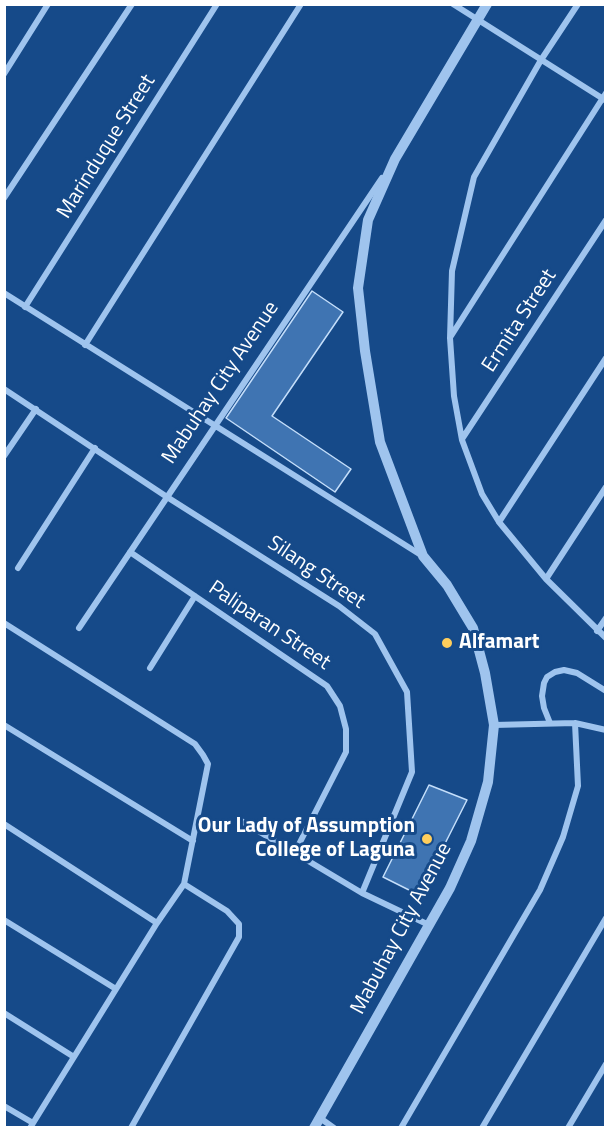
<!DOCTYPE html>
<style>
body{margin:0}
#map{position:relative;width:610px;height:1132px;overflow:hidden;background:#164a89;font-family:"Titillium Web",sans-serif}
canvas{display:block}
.frame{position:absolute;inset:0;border:6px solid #fff;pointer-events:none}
</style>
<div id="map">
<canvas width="610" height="1132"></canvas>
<div class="frame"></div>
</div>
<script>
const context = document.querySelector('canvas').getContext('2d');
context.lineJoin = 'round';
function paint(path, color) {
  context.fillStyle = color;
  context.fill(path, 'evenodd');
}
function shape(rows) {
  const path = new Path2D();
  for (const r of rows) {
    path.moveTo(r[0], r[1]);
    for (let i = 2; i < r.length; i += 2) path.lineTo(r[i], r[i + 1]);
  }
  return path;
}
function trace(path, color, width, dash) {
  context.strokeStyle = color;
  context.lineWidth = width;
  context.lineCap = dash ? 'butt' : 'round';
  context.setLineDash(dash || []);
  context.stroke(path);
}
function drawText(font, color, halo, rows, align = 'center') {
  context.font = font + ' "Titillium Web",sans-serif';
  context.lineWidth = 6;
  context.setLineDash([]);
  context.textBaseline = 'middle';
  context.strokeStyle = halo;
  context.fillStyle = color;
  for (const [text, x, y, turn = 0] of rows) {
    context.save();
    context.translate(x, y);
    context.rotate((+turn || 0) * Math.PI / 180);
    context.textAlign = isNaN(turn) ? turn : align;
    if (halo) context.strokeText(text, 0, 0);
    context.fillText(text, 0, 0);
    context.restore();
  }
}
const building = shape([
 [312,291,343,312,272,416,351,469,335,492,226,418,312,291],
 [429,785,467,800,419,895,383,877,429,785]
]);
paint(building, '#3f74b2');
trace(building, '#c4defa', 1.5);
trace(shape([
 [453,4,605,100],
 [578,4,541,60,474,177,452,271,450,338,454,396,462,440,482,494,499,522,546,579,606,638],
 [4,74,48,4],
 [4,198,132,4],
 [4,293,421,555],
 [25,307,217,4],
 [451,336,606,93],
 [85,345,301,4],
 [4,389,167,497,339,606,375,634,407,692,412,772,362,893],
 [462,439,606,220],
 [4,456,36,409],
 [499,522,606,358],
 [130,552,327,686,340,706,346,729,346,752,295,852],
 [18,568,95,448],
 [546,579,606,487],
 [4,623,195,744,203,755,208,764,184,884],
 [79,628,382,178],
 [597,631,606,618],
 [150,668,195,596],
 [550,723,544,708,542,696,544,683,547,677,555,672,564,670,577,673,606,691],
 [4,725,193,841],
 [494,725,575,723,606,730],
 [238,819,362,893,429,925],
 [4,824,157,923],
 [4,920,116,989],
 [4,1013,74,1057],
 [4,1106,33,1123],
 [320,1118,334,1128],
 [30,1128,157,923,184,884,227,911,239,924,239,937,131,1128],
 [401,1128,540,890,563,837,578,786,575,723],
 [482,1128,606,918],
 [568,1128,606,1064]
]), '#9fc4ee', 6);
trace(shape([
 [314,1128,450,888,471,841,488,782,494,725,485,673,473,628,447,585,423,556,380,442,365,351,358,288,368,220,395,159,487,4]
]), '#9fc4ee', 10);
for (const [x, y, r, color] of [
 [447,643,6,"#ffce5c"],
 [427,839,6,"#ffce5c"]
]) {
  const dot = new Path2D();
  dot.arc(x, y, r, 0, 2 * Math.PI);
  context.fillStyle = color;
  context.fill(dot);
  trace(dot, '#164a89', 2);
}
drawText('21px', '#fff', '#164a89', [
 ["Marinduque Street",107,147,-58],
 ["Ermita Street",520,321,-57],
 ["Mabuhay City Avenue",221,383,-56],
 ["Silang Street",316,573,34],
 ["Paliparan Street",269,626,34],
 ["Mabuhay City Avenue",402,929,-62]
]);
drawText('bold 21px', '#fff', '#164a89', [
 ["Alfamart",459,643],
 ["Our Lady of Assumption",415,827,"right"],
 ["College of Laguna",415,851,"right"]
], 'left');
</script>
